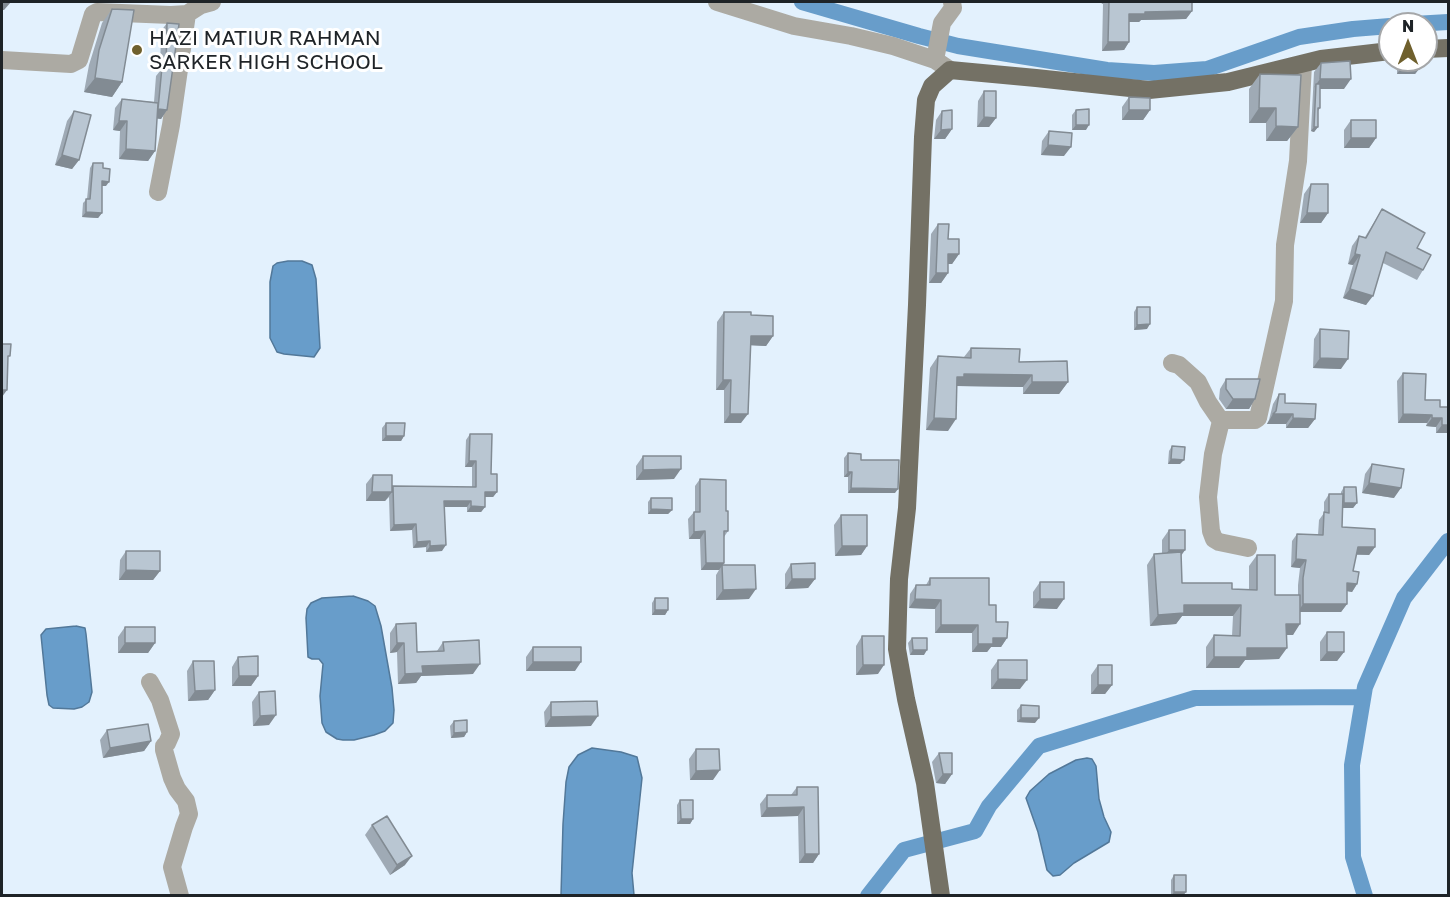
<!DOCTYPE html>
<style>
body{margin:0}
#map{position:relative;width:1450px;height:897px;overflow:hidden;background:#e3f1fd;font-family:"Golos Text",sans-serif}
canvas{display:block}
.frame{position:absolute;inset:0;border:3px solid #1e2327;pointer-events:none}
.north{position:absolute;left:1378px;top:12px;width:60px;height:60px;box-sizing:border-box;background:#fff;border:2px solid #a5a7a9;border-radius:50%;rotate:0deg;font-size:16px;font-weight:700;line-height:24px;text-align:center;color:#1e2327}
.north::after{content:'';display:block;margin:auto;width:21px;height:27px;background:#6f602d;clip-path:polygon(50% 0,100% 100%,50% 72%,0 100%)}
</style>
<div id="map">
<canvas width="1450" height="897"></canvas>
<div class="frame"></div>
<div class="north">N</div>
</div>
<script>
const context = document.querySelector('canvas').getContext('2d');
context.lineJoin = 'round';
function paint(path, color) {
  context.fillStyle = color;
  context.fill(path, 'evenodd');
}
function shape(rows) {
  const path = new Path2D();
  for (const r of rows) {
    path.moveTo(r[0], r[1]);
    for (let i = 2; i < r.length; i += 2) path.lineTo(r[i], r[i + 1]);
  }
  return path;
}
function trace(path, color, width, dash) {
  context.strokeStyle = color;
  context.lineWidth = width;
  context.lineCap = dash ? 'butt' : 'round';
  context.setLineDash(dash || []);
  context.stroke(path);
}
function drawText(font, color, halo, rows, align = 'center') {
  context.font = font + ' "Golos Text",sans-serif';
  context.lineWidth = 6;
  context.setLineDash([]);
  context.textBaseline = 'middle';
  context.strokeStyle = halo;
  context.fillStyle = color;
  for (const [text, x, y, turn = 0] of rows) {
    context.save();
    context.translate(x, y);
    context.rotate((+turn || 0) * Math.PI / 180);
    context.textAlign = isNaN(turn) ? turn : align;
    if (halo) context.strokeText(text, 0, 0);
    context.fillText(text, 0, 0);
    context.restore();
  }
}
const water = shape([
 [288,261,302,261,312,265,316,279,320,348,314,357,284,354,277,352,270,338,270,282,273,266,277,263,288,261],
 [353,596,368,601,375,606,381,626,392,688,394,710,393,723,385,731,374,735,354,740,343,740,337,739,326,732,322,723,320,696,323,664,319,659,312,659,308,657,306,618,307,609,311,603,322,598,353,596],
 [76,626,85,628,86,634,92,692,89,702,82,707,74,709,53,708,49,705,47,695,41,635,46,629,76,626],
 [592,748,621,752,637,757,642,778,632,873,634,895,561,895,563,824,566,782,569,767,578,755,592,748],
 [1087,758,1092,759,1096,766,1099,799,1104,817,1111,832,1109,842,1074,863,1060,875,1053,876,1047,870,1038,832,1026,798,1030,791,1049,774,1076,760,1087,758]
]);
paint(water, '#689dca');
trace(water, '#527899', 1.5);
trace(shape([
 [802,2,919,36,958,46,1107,70,1154,73,1207,69,1299,37,1353,29,1390,26],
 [1414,24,1448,22],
 [868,896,904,850,975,831,989,806,1039,746,1195,698,1363,697],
 [1365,896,1353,857,1352,765,1365,687,1404,598,1448,541]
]), '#689dca', 16);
trace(shape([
 [717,2,794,26,851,36,893,46,935,60,950,70],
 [2,60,71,64,79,60,93,14,97,12,171,15,187,14,201,5,212,2],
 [935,60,942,23,953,8,952,2],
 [158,192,171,125,187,14],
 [1172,363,1179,365,1198,382,1208,402,1221,421],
 [1248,548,1219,542,1214,539,1211,531,1208,497,1213,454,1221,421,1224,420,1255,420,1258,418,1284,301,1285,245,1298,161,1303,64],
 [150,682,160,700,171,734,167,743,164,746,164,750,172,778,177,789,186,801,189,814,184,827,172,867,180,896]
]), '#acaaa3', 18);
trace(shape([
 [1426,49,1448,48],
 [941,896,925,783,906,699,897,649,899,579,907,508,917,305,923,137,926,100,932,86,950,70,1036,78,1149,90,1228,82,1321,59,1390,51]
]), '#747165', 18);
paint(shape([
 [1101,2,1192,2,1192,11,1186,19,1141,20,1139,22,1129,22,1129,42,1124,50,1102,51,1103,4,1102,4],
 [112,9,122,82,112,97,84,92,89,65,102,23],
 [167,23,167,110,161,119,157,118,155,151,148,161,119,159,120,131,113,130,115,108,122,99,154,102,156,76,160,71,161,31],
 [1398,60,1419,60,1419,69,1415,74,1397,74,1397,62],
 [1321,63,1344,89,1320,89,1320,108,1318,111,1318,127,1314,132,1311,131,1314,72],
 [1260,74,1298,127,1287,141,1266,141,1266,123,1249,123,1249,89],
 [984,91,996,118,989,127,977,127,978,101],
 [1129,97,1150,110,1143,120,1122,120,1122,107],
 [1076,110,1086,130,1072,130,1072,115],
 [74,111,79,160,72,169,55,165,67,121],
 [942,111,952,129,945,139,934,139,936,120],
 [1351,120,1376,138,1369,148,1344,148,1344,130],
 [1049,131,1064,156,1041,155,1042,141],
 [93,163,103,168,106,186,102,186,102,213,98,218,82,217,83,203,87,199,90,168],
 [1311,184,1328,213,1321,223,1300,223,1304,194],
 [1382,209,1417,248,1423,270,1417,280,1383,263,1366,305,1343,298,1353,265,1348,264,1352,246,1359,236,1365,237],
 [938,224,959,254,952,264,948,264,948,273,941,283,929,283,931,234],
 [1137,307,1147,329,1134,330,1134,312],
 [724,312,751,315,773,336,766,346,751,345,741,423,724,423,724,390,716,390,717,322],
 [1320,329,1341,369,1313,368,1314,339],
 [971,348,1019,362,1068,382,1059,394,1023,394,1023,387,957,386,948,431,926,430,930,368,938,356,964,357],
 [1403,373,1425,400,1440,407,1449,407,1448,433,1436,433,1436,427,1426,426,1427,423,1398,423,1397,381],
 [1226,379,1255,399,1249,409,1226,409,1219,399,1220,389],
 [1279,394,1285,403,1315,419,1308,428,1286,428,1286,424,1267,424,1269,420,1273,404],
 [386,423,404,436,401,441,382,441,382,428],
 [470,434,491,474,497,492,493,497,485,497,485,507,481,512,467,512,467,507,444,507,442,551,426,552,426,547,413,548,412,530,390,531,389,497,385,501,366,501,366,484,373,475,392,487,472,487,472,467,465,467,466,440],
 [1172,446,1180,464,1168,464,1169,451],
 [848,453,861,460,895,493,848,493,848,477,844,477,844,458],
 [643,456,674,479,636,480,636,466],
 [1372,464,1394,498,1362,493,1365,474],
 [700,479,726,511,728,531,724,537,724,563,723,565,749,599,716,600,716,575,719,570,701,570,700,539,689,539,688,519,694,512,695,512,695,486],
 [1344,487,1357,503,1353,508,1343,508,1342,527,1375,547,1369,555,1356,555,1353,571,1357,584,1352,592,1347,591,1347,604,1341,612,1300,612,1293,635,1287,635,1279,659,1245,660,1239,668,1206,668,1206,647,1214,635,1232,636,1233,616,1182,616,1176,624,1150,626,1147,565,1154,554,1162,553,1162,540,1169,530,1185,550,1181,556,1182,583,1232,589,1249,590,1249,566,1257,555,1275,595,1298,595,1298,585,1300,568,1291,567,1292,541,1297,534,1318,535,1319,520,1324,513,1324,502,1329,494,1341,494,1341,492],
 [651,498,672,510,668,514,648,514,648,502],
 [841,515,867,546,861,555,835,556,834,525],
 [126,551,160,571,153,580,119,580,120,560],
 [791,564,815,579,808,588,785,589,785,574],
 [930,578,989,605,996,622,1007,638,1001,647,991,647,987,652,972,652,972,633,935,633,935,609,909,608,910,594,916,585,926,585],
 [1040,582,1057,609,1033,608,1033,592],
 [655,598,668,610,665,615,652,615,652,603],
 [396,624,417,652,437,651,443,642,473,674,421,676,416,683,398,684,397,652,390,653,390,633],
 [125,627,155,643,148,653,118,653,118,637],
 [1327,632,1344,652,1337,661,1320,661,1320,642],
 [862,636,878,674,856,675,856,646],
 [912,638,924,655,910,655,908,643],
 [533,647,575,671,526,671,526,657],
 [238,657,258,676,251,686,232,686,232,667],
 [998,660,1020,689,991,689,991,670],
 [193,661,215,690,208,700,188,701,187,671],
 [1098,665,1112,685,1105,694,1091,694,1091,675],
 [259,692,269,725,253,726,252,702],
 [551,702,591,726,545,727,544,712],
 [1021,705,1035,723,1017,722,1017,710],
 [454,721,467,732,464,737,451,738,450,726],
 [107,730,151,741,144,751,103,758,100,740],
 [696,749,713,780,690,780,689,759],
 [939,753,952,774,945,784,936,783,932,762],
 [797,787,818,787,819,854,813,863,799,863,798,816,761,817,760,804,767,795,791,795],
 [680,800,693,819,690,824,677,824,677,805],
 [372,825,405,865,390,875,365,835],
 [1174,875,1183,896,1171,896,1171,880]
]), '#9faab5');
paint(shape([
 [2,2,11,2,4,10,2,10],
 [1192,11,1186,19,1141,20,1139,22,1123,22,1129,14,1145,12],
 [1108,42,1129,42,1124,50,1102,51],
 [1400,69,1419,69,1415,74,1397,74],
 [95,78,122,82,112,97,84,92],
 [1320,79,1351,79,1344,89,1316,89,1316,84,1313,89],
 [1259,108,1276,108,1266,123,1249,123],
 [158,109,167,110,161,119,152,118],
 [1129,110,1150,110,1143,120,1122,120],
 [984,117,996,118,989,127,977,127],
 [119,121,127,121,120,131,113,130],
 [1076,125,1089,125,1086,130,1072,130],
 [1276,126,1298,127,1287,141,1266,141],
 [1314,127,1318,127,1314,132,1311,131],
 [952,129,945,139,934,139,941,130],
 [1351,138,1376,138,1369,148,1344,148],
 [1048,145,1071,147,1064,156,1041,155],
 [126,149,155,151,148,161,119,159],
 [62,155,79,160,72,169,55,165],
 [102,181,109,182,106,186,99,186],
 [86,212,102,213,98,218,82,217],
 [1307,213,1328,213,1321,223,1300,223],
 [948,254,959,254,952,264,941,264],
 [1355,254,1360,255,1353,265,1348,264],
 [936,273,948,273,941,283,929,283],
 [1350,289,1373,296,1366,305,1343,298],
 [1150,324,1147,329,1134,330,1137,325],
 [751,336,773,336,766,346,744,345],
 [1320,358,1348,359,1341,369,1313,368],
 [964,374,1032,375,1023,387,957,386,957,377],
 [723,380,731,380,724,390,716,390],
 [1032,382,1068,382,1059,394,1023,394],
 [2,390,7,390,2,397],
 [1233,399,1255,399,1249,409,1226,409],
 [730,414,748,414,741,423,724,423],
 [1273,414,1293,414,1286,424,1267,424],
 [1403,414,1432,415,1427,423,1398,423],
 [934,418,956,419,948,431,926,430],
 [1293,418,1315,419,1308,428,1286,428],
 [1432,418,1442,418,1436,427,1426,426],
 [1442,425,1449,425,1448,433,1436,433],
 [386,436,404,436,401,441,382,441],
 [1171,459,1184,460,1180,464,1168,464],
 [469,461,476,461,472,467,465,467],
 [681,469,674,479,636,480,643,470],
 [848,472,852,472,848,477,844,477],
 [1369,483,1401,488,1394,498,1362,493],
 [851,488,898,489,895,493,848,493],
 [372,492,392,492,385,501,366,501],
 [485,492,497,492,493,497,481,497],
 [444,501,471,501,467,507,440,507],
 [1344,503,1357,503,1353,508,1341,508],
 [471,506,485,507,481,512,467,512],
 [651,509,672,510,668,514,648,514],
 [416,524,412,530,390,531,394,525],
 [705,531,700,539,689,539,694,532],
 [430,541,426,547,413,548,417,542],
 [446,545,442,551,426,552,430,546],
 [842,546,867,546,861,555,835,556],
 [1358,547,1375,547,1369,555,1352,554],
 [1169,550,1185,550,1178,559,1162,559],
 [1296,559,1306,560,1300,568,1291,567],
 [706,563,724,563,719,570,701,570],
 [126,570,160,571,153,580,119,580],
 [792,579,815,579,808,588,785,589],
 [1347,583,1357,584,1352,592,1341,590],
 [756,589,749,599,716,600,723,590],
 [915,599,941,600,935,609,909,608],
 [1040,599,1064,599,1057,609,1033,608],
 [1303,604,1347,604,1341,612,1298,612],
 [1184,605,1241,605,1233,616,1182,616,1176,624,1150,626,1158,615],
 [655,610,668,610,665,615,652,615],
 [1286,624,1300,624,1293,635,1279,635],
 [941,625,978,625,972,633,935,633],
 [993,638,1007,638,1001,647,991,647,987,652,972,652,978,644],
 [125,643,155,643,148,653,118,653],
 [397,643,404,643,397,652,390,653],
 [1247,648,1287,648,1279,659,1245,660,1239,668,1206,668,1214,657],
 [913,650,927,650,924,655,910,655],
 [1327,652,1344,652,1337,661,1320,661],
 [533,662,581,662,575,671,526,671],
 [480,664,473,674,421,676,416,683,398,684,405,674,422,666],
 [863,665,884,665,878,674,856,675],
 [239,676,258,676,251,686,232,686],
 [998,679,1027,680,1020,689,991,689],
 [1098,685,1112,685,1105,694,1091,694],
 [215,690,208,700,188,701,195,691],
 [276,715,269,725,253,726,260,716],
 [598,716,591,726,545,727,551,717],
 [1021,718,1039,718,1035,723,1017,722],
 [467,732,464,737,451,738,454,733],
 [151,741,144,751,103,758,110,748],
 [720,770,713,780,690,780,696,771],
 [943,774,952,774,945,784,936,783],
 [804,807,798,816,761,817,767,808],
 [681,819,693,819,690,824,677,824],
 [805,854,819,854,813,863,799,863],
 [412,856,405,865,390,875,397,865],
 [1174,892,1186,892,1183,896,1171,896]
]), '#828b93');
const building = shape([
 [1109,2,1192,2,1192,11,1145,12,1145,14,1129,14,1129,42,1108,42,1109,2],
 [112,9,134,10,122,82,95,78,99,50,112,9],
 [167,23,179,24,167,110,158,109,162,67,166,67,167,23],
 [1400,60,1419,60,1419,69,1400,69,1400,60],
 [1350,61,1351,79,1320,79,1321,63,1350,61],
 [1260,74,1301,75,1298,127,1276,126,1276,108,1259,108,1260,74],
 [1316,84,1320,84,1320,108,1318,108,1318,127,1314,127,1316,84],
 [984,91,996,91,996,118,984,117,984,91],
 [1129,97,1150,98,1150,110,1129,110,1129,97],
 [122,99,158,103,155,151,126,149,127,121,119,121,122,99],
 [1089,109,1089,125,1076,125,1076,110,1089,109],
 [952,110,952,129,941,130,942,111,952,110],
 [74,111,91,115,79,160,62,155,74,111],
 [1351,120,1376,120,1376,138,1351,138,1351,120],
 [1049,131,1072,133,1071,147,1048,145,1049,131],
 [93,163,103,163,103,168,110,169,109,182,102,181,102,213,86,212,86,199,90,199,93,163],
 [1311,184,1328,184,1328,213,1307,213,1311,184],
 [1382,209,1425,233,1417,248,1431,255,1423,270,1386,252,1373,296,1350,289,1360,255,1355,254,1359,236,1366,238,1382,209],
 [938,224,949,224,948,239,959,239,959,254,948,254,948,273,936,273,938,224],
 [1137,307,1150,307,1150,324,1137,325,1137,307],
 [724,312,751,312,751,315,773,316,773,336,751,336,748,414,730,414,731,380,723,380,724,312],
 [1320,329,1349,331,1348,359,1320,358,1320,329],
 [2,344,11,344,10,356,8,356,7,390,2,390,2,344],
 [971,348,1020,349,1019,362,1067,361,1068,382,1032,382,1032,375,964,374,964,377,957,377,956,419,934,418,938,356,971,358,971,348],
 [1403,373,1426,374,1425,400,1440,400,1440,407,1449,407,1449,425,1442,425,1442,418,1432,418,1432,415,1403,414,1403,373],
 [1226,379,1260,379,1255,399,1233,399,1226,389,1226,379],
 [1279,394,1285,394,1285,403,1316,404,1315,419,1293,418,1293,414,1273,414,1276,411,1279,394],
 [386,423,405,423,404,436,386,436,386,423],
 [470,434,492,434,491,474,497,474,497,492,485,492,485,507,471,506,471,501,444,501,446,545,430,546,430,541,417,542,416,524,394,525,393,486,476,487,476,461,469,461,470,434],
 [1172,446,1185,447,1184,460,1171,459,1172,446],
 [848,453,861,454,861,460,899,460,898,489,851,488,852,472,848,472,848,453],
 [643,456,681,456,681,469,643,470,643,456],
 [1372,464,1404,469,1401,488,1369,483,1372,464],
 [373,475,392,475,392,492,372,492,373,475],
 [700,479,726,480,726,511,728,511,728,531,724,531,724,563,706,563,705,531,694,532,694,512,700,512,700,479],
 [1344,487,1356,487,1357,503,1344,503,1344,487],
 [1329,494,1343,494,1342,527,1375,529,1375,547,1358,547,1353,571,1359,572,1357,584,1347,583,1347,604,1303,604,1303,578,1306,560,1296,559,1297,534,1323,535,1324,512,1329,513,1329,494],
 [651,498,672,498,672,510,651,509,651,498],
 [841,515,867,515,867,546,842,546,841,515],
 [1169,530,1185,530,1185,550,1169,550,1169,530],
 [126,551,160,551,160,571,126,570,126,551],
 [1181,552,1182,583,1232,583,1232,589,1257,590,1257,555,1275,555,1275,595,1300,595,1300,624,1286,624,1287,648,1247,648,1247,657,1214,657,1214,635,1240,636,1241,605,1184,605,1184,613,1158,615,1154,554,1181,552],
 [815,563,815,579,792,579,791,564,815,563],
 [722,565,755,565,756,589,723,590,722,565],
 [930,578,989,578,989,605,996,605,996,622,1008,622,1007,638,993,638,993,644,978,644,978,625,941,625,941,600,915,599,916,585,930,585,930,578],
 [1040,582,1064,582,1064,599,1040,599,1040,582],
 [655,598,668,598,668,610,655,610,655,598],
 [416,623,417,652,444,651,443,642,479,640,480,664,422,666,423,673,405,674,404,643,397,643,396,624,416,623],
 [125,627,155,627,155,643,125,643,125,627],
 [1327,632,1344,632,1344,652,1327,652,1327,632],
 [862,636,884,636,884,665,863,665,862,636],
 [912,638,927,638,927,650,913,650,912,638],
 [533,647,581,647,581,662,533,662,533,647],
 [258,656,258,676,239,676,238,657,258,656],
 [998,660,1027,660,1027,680,998,679,998,660],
 [193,661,214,661,215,690,195,691,193,661],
 [1098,665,1112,665,1112,685,1098,685,1098,665],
 [275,691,276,715,260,716,259,692,275,691],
 [597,701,598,716,551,717,551,702,597,701],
 [1021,705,1039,706,1039,718,1021,718,1021,705],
 [467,720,467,732,454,733,454,721,467,720],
 [148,724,151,741,110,748,107,730,148,724],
 [696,749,719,749,720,770,696,771,696,749],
 [939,753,952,753,952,774,943,774,939,753],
 [797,787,818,787,819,854,805,854,804,807,767,808,767,795,797,795,797,787],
 [680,800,693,800,693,819,681,819,680,800],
 [387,816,412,856,397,865,372,825,387,816],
 [1174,875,1186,875,1186,892,1174,892,1174,875]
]);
paint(building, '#b9c6d2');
trace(building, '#828b93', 1.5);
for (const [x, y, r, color] of [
 [137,50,6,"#6f602d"]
]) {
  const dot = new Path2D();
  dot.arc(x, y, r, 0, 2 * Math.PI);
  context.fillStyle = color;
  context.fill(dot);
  trace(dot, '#fff', 2);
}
drawText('21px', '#1e2327', '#fff', [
 ["HAZI MATIUR RAHMAN",149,38],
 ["SARKER HIGH SCHOOL",149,62]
], 'left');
</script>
